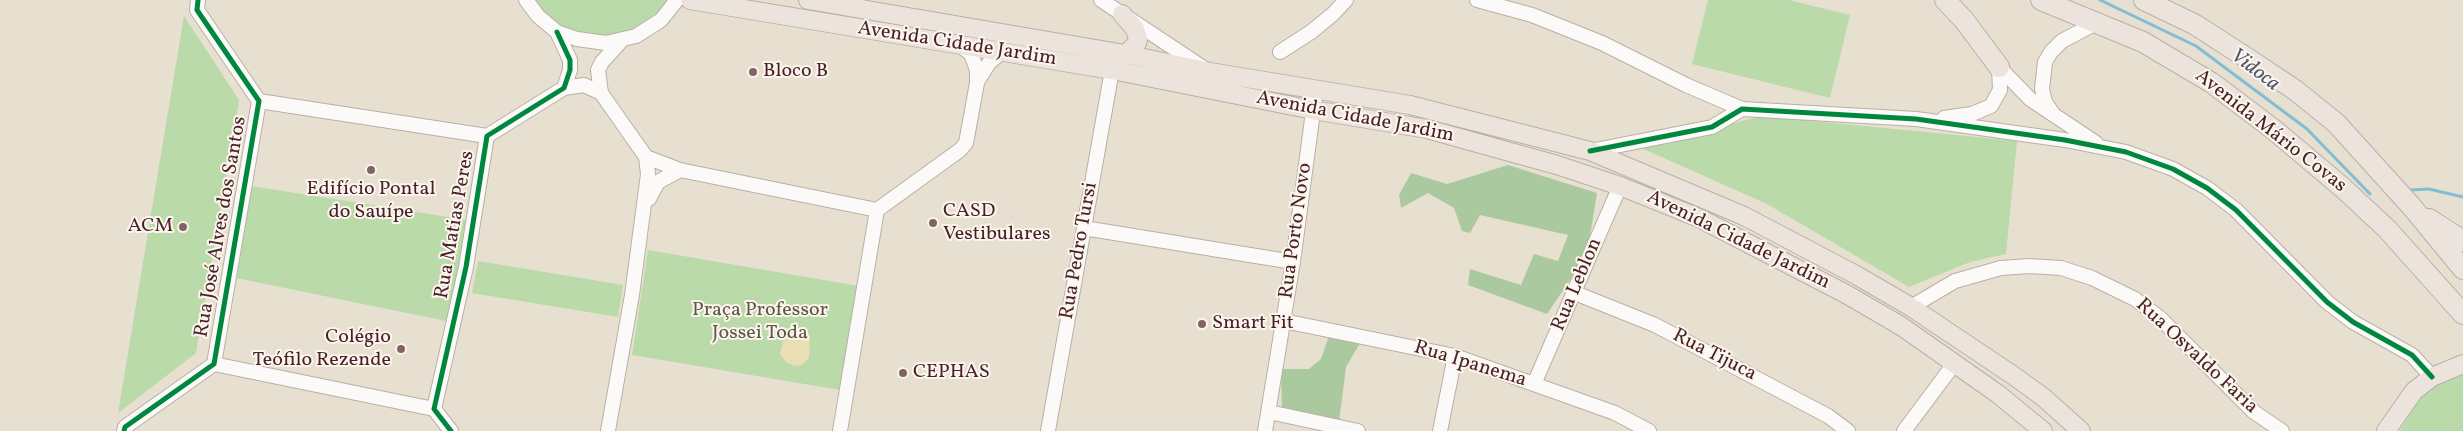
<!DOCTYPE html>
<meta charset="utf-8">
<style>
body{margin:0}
canvas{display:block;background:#e7e0d0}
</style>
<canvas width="2463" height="431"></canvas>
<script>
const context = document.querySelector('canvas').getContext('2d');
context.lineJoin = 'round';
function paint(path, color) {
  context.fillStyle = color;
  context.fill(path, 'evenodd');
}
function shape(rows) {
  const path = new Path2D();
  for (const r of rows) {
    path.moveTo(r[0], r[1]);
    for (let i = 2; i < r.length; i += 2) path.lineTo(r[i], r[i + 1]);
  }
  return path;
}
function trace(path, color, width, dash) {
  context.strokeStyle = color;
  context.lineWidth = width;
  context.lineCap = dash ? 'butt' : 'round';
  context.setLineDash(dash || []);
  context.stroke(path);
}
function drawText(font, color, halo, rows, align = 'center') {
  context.font = font + ' Vollkorn,serif';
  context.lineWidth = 4;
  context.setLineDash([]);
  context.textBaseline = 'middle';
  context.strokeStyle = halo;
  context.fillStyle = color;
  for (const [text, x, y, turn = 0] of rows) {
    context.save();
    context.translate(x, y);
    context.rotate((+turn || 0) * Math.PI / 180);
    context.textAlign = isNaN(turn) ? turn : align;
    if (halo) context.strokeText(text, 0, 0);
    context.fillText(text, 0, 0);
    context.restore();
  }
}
paint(shape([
 [527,0,677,0,636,36,577,39],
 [1708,0,1789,0,1850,15,1830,98,1692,64],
 [184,16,239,100,196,353,118,413],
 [1762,116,2017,141,2006,254,1970,262,1909,287,1767,204,1639,147],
 [251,186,468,220,451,322,236,278],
 [648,250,859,286,840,390,632,355],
 [478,261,623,285,618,317,472,293],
 [2463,371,2463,431,2399,431,2421,397,2442,380]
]), '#badaaa');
paint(shape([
 [1508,165,1597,193,1587,255,1547,314,1468,285,1470,269,1521,285,1534,254,1558,261,1568,235,1480,215,1470,233,1462,231,1454,208,1428,193,1401,208,1399,195,1411,173,1447,184],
 [1330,333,1360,343,1346,367,1339,422,1282,411,1281,369,1309,369,1321,359]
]), '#aac99f');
paint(shape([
 [802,330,807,332,810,337,809,358,802,365,795,366,787,363,780,354,783,341,795,331]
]), '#ebddb4');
trace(shape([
 [2100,0,2196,46,2307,129,2370,194],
 [2411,190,2429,189,2463,197]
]), '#84bcd4', 3);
const minor = shape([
 [526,0,538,16,557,32,577,39,606,43,636,36,647,29,661,20,677,0],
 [1101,0,1205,69],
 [1477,0,1532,15,1602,43,1686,85,1742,109],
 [1280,52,1311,32,1333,14,1346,0],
 [1999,67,2030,99,2096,143],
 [977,82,989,63,1002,52],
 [564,88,584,85,601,93],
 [259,101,487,136],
 [2053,114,2045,102,2042,89,2045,62,2051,52,2062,41,2098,22],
 [1944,118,1972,114,1991,106,2000,90,1999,67],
 [1590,151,1712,127,1742,109,1916,119,2065,140,2126,152,2173,169,2207,188,2236,210,2327,302,2353,322,2412,355,2432,377],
 [646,157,680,170,877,210],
 [649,199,658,182,680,170],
 [1084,228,1293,262],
 [1575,293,1655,325,1828,416,1848,431],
 [1911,307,1955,281,2001,268,2029,266,2061,268,2092,278,2135,299,2160,318,2254,412,2282,431],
 [1284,321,1455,356,1615,413,1649,431],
 [214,364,434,409],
 [1534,384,1620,186],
 [1269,412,1358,431],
 [124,431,125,427,214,364,259,101,197,10,198,0],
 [451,431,434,409,466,267,487,136,564,88,570,70,570,60,557,32],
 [608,431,632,295,648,174,646,157,601,93,598,70,602,62,622,40],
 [840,431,877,210,960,150,966,143,977,83,977,70,971,54,961,46],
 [1048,431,1112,70],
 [1265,431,1293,262,1316,89],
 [1440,431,1455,356],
 [1904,431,1954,364]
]);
const major = shape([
 [690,0,1112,70,1313,110,1427,129,1557,165,1620,186,1699,218,1846,294,1901,326,1998,394,2043,431],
 [808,0,1125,54,1210,72,1410,105,1590,151,1744,216,1856,275,1911,307,2014,376,2043,397,2081,431],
 [1120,60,1137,43,1138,39,1135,29,1122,14],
 [2386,431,2414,391,2432,377,2463,364]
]);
const highway = shape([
 [1945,0,1964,20,1999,67],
 [2041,0,2143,42,2212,83,2273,129,2343,188,2387,229,2463,314],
 [2144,0,2194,24,2250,60,2295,90,2336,123,2412,207,2463,269],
 [2429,219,2463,241]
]);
trace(minor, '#b8b0a6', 16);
trace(major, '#b8b0a6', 20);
trace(highway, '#b8b0a6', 22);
trace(minor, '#fbfaf8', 14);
trace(major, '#ece4dc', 18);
trace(highway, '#ece4dc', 20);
trace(shape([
 [1590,151,1712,127,1742,109,1916,119,2065,140,2126,152,2173,169,2207,188,2236,210,2327,302,2353,322,2412,355,2432,377],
 [124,431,125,427,214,364,259,101,197,10,198,0],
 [451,431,434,409,466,267,487,136,564,88,570,70,570,60,557,32]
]), '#00873e', 5);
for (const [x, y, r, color] of [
 [753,72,5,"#816365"],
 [371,170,5,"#816365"],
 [933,223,5,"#816365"],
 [183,227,5,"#816365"],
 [1202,324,5,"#816365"],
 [401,349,5,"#816365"],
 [903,373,5,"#816365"]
]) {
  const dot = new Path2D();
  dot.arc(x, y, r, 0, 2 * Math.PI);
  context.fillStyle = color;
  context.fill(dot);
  trace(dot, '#fbf7ec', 2);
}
drawText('20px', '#4a1f2b', '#fbf7ec', [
 ["Avenida Cidade Jardim",957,45,9],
 ["Avenida Cidade Jardim",1355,118,11],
 ["Avenida Mário Covas",2270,132,38],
 ["Rua Matias Peres",456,225,-80],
 ["Rua José Alves dos Santos",222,227,-80],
 ["Rua Porto Novo",1297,231,-82],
 ["Avenida Cidade Jardim",1738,241,26],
 ["Rua Pedro Tursi",1080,251,-80],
 ["Rua Leblon",1578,285,-67],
 ["Rua Tijuca",1714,356,27],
 ["Rua Osvaldo Faria",2196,357,43],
 ["Rua Ipanema",1470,365,17]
]);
drawText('20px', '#4a1f2b', '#fbf7ec', [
 ["Bloco B",763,72],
 ["Edifício Pontal",371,190,"center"],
 ["do Sauípe",371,213,"center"],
 ["CASD",943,212],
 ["Vestibulares",943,235],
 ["ACM",173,227,"right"],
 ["Smart Fit",1212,324],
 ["Colégio",391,338,"right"],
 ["Teófilo Rezende",391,361,"right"],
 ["CEPHAS",913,373]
], 'left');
drawText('20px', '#615648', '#fbf7ec', [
 ["Praça Professor",760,311],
 ["Jossei Toda",760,334]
]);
drawText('italic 21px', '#50576f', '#fbf7ec', [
 ["Vidoca",2254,71,37]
]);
</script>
